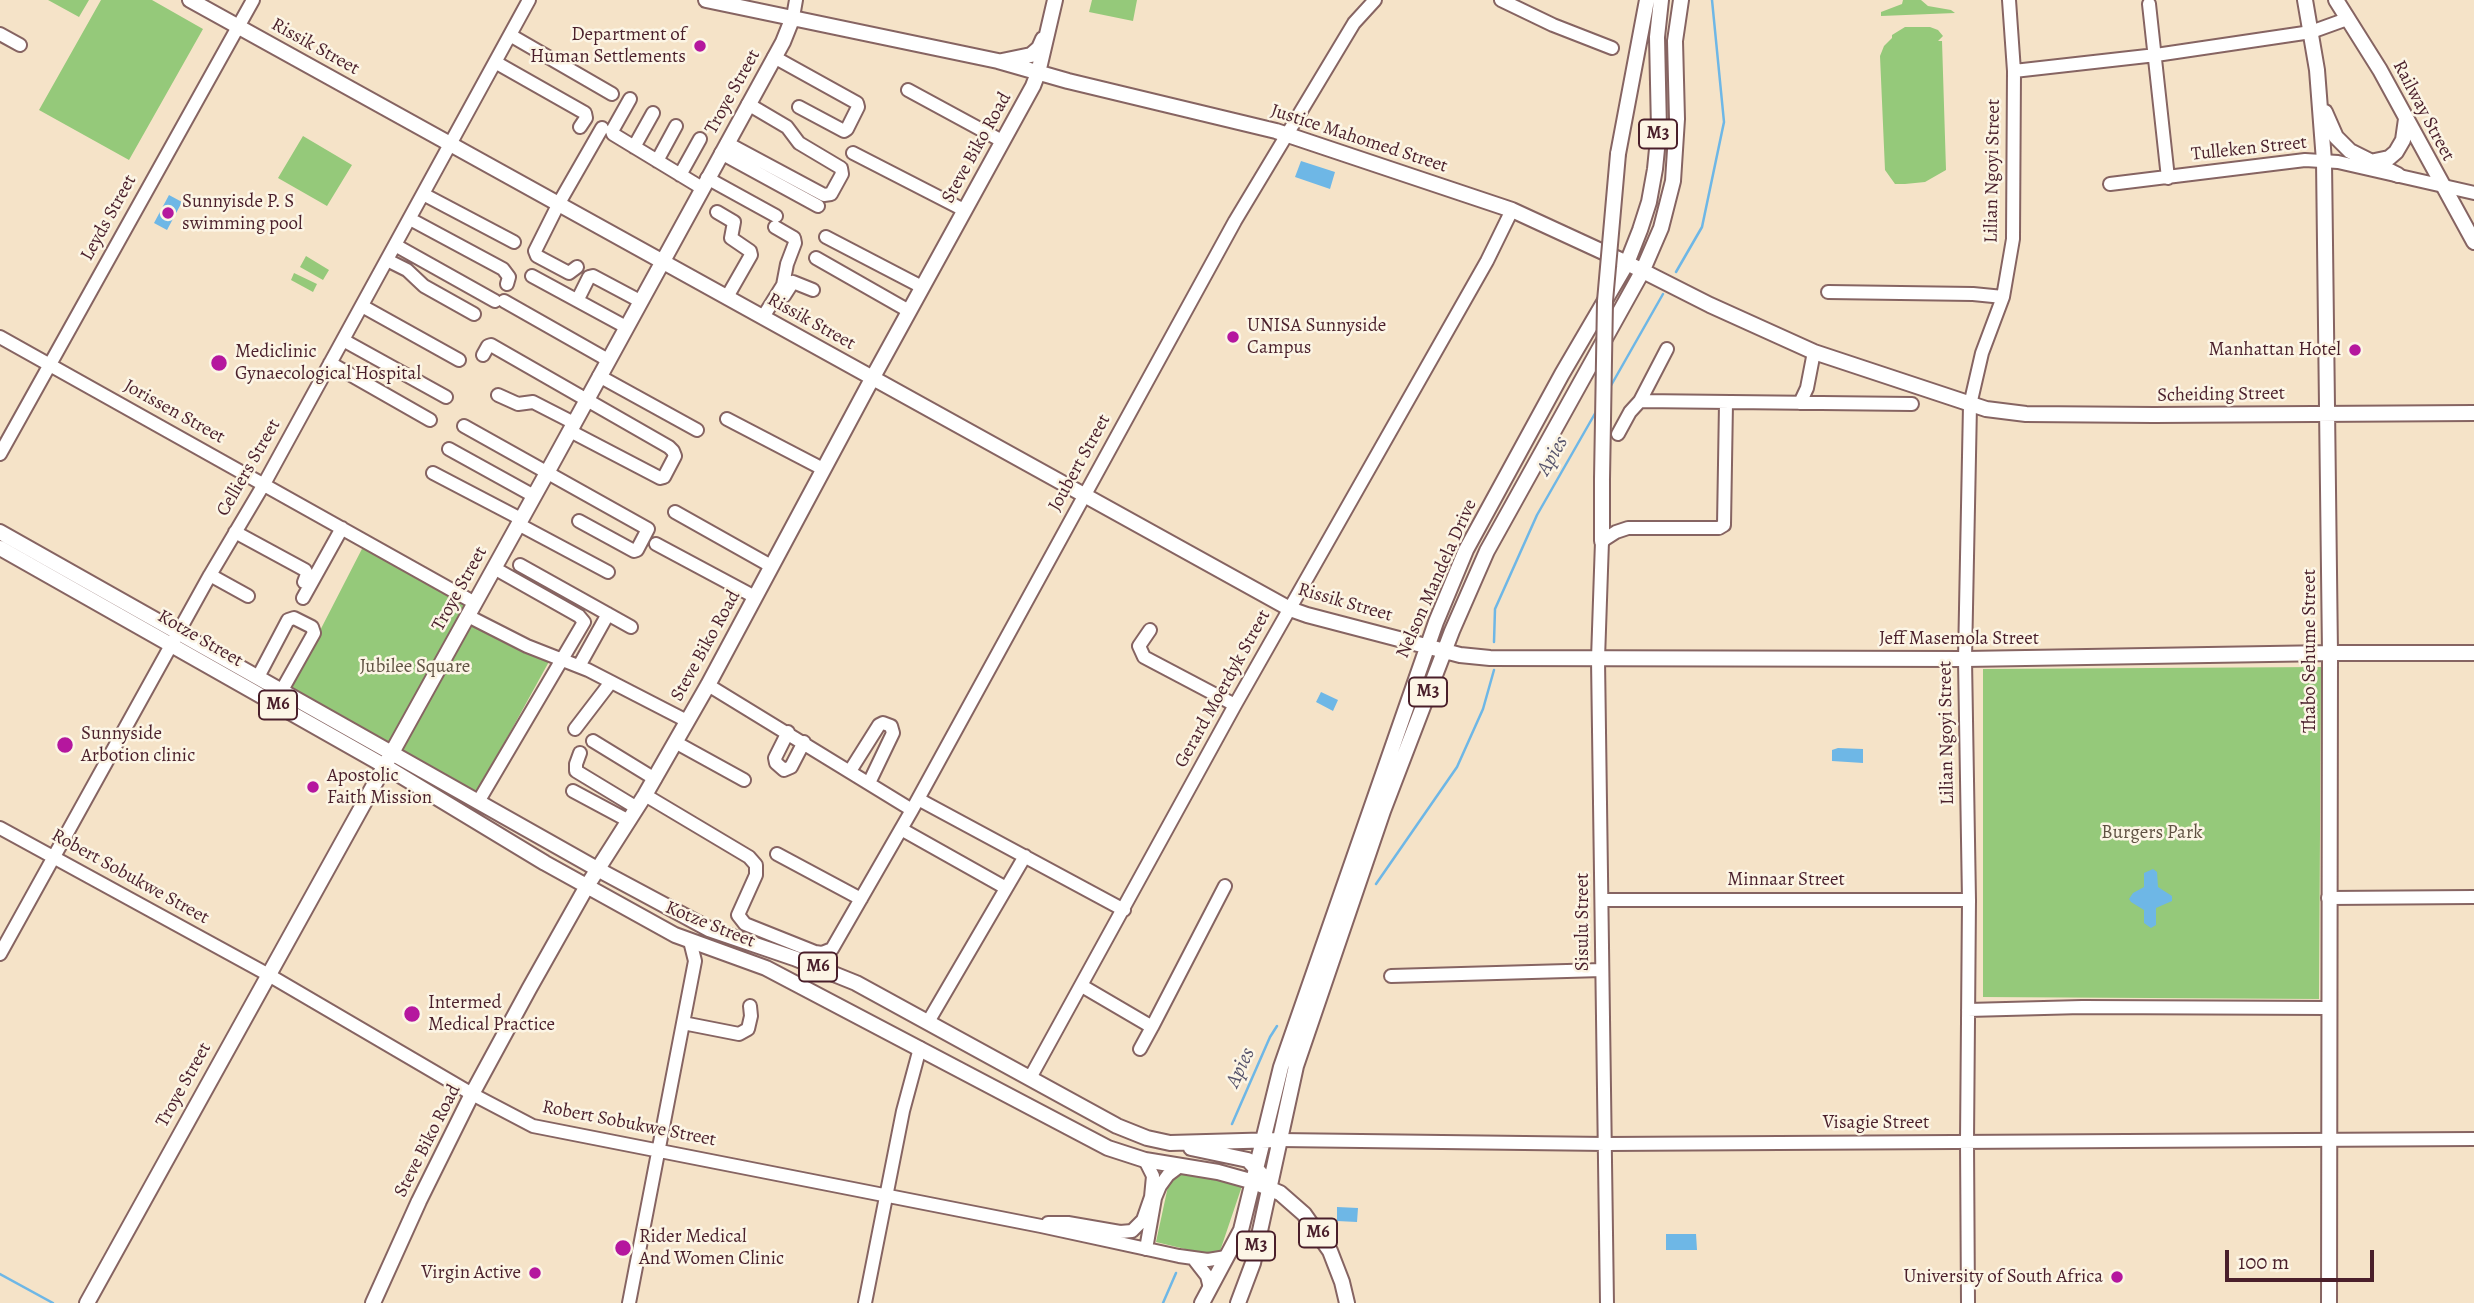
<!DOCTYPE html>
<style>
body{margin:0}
#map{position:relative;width:2474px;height:1303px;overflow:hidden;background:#f5e3c8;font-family:Alegreya,serif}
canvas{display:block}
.scale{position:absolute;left:2225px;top:1250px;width:149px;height:32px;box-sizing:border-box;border:4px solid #4a1f2b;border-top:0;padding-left:9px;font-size:21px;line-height:24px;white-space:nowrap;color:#4a1f2b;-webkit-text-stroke:5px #fcf5e5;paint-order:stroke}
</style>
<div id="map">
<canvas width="2474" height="1303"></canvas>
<div class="scale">100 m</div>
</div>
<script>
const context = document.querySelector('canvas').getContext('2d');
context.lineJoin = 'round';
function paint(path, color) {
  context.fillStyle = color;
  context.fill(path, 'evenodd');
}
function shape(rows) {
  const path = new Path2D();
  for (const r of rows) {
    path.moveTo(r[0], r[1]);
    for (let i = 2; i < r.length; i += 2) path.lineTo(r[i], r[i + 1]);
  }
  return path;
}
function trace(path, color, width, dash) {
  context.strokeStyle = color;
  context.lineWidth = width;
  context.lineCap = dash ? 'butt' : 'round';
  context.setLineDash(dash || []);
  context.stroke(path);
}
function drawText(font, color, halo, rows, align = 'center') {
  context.font = font + ' Alegreya,serif';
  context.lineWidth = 5;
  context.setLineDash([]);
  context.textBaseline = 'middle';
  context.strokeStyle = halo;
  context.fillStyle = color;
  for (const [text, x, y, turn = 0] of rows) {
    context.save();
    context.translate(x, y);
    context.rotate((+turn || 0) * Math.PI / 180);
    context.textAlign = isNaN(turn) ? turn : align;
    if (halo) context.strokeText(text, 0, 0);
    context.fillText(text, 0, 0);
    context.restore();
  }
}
paint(shape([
 [48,0,89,0,79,17],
 [101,0,152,0,203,29,129,160,39,110],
 [1092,0,1137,0,1133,21,1089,12],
 [1903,0,1921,0,1928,6,1951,10,1955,13,1881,16,1881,12,1902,4],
 [1905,27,1930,27,1938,30,1943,36,1938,41,1942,41,1946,170,1925,182,1905,184,1895,184,1885,170,1880,56,1884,46,1892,38,1892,35],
 [303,136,352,165,327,206,278,178],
 [306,256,329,270,323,280,300,267],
 [294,273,317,284,313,292,291,280],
 [365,543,551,658,475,796,291,687],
 [2321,667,2319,999,1983,997,1983,669],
 [1176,1173,1243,1183,1218,1257,1156,1242,1170,1177]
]), '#95c97a');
paint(shape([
 [1301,161,1335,172,1330,189,1295,177],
 [169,195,182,202,167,230,154,223],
 [1321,692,1338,700,1333,711,1316,702],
 [1838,748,1863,749,1863,763,1832,761,1832,750],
 [2153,869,2157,872,2158,887,2172,896,2172,901,2156,908,2156,925,2151,928,2144,923,2144,910,2131,902,2129,899,2133,893,2144,887,2144,873],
 [1337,1207,1358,1208,1357,1222,1337,1221],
 [1666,1234,1696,1234,1697,1250,1666,1250]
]), '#6eb7e6');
trace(shape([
 [1676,272,1702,227,1724,122,1712,0],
 [1609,389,1663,294],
 [1494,642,1495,609,1537,515,1597,410],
 [1376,884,1457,767,1483,709,1494,670],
 [1232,1124,1270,1037,1277,1026],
 [0,1274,53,1303],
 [1163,1303,1176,1273]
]), '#6eb7e6', 2.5);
const minor = shape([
 [1501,0,1553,25,1612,48],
 [2149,4,2168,178],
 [793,17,796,0],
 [0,34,20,45],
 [510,35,612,94],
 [774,57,857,103,858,107,847,129,844,131,799,107],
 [495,62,585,113,586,118,580,127],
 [2014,71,2156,55,2311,32,2347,19],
 [908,90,1002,141],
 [630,99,612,131,613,134,702,188],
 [727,143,824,195,831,194,842,174,841,168,799,143,787,127,748,104],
 [634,147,653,113],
 [721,153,818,206],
 [853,153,964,210],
 [657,161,676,126],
 [680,175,700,139],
 [707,178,776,216],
 [2110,184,2305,160,2338,162,2474,193],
 [423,194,514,242],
 [717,212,734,222,731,238,750,251,751,255,727,297],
 [410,219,503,269,509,277,507,284],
 [826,237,922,287],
 [395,245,495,301],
 [816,258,909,311],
 [387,260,407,270,424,286,474,314],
 [577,267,569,273,537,256,535,251,559,203,602,128],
 [532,276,626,327],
 [1828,292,1973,294,2003,297],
 [580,295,589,277,593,276,640,301],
 [784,296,793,282,813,290],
 [504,301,608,360],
 [362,306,459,360],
 [763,317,783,285,787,264,795,243,794,238,775,227],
 [0,337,475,603],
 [343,340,446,397],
 [483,355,488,346,491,345,669,447,673,451,675,456,664,477,660,478,570,431],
 [330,363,430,420],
 [599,376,697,430],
 [498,395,518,404,533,402,574,423],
 [1640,401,1912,404],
 [1800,403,1807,388,1814,352],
 [727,419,823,469],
 [464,426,648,529,637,550,634,551,579,521],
 [1618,434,1630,412,1640,401,1667,349],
 [449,449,534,496],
 [0,454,253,0],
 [433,473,521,519],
 [675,512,771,566],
 [518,524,608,572],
 [235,532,305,570,307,574,304,582],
 [656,544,755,597],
 [520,565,631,627],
 [210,575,248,596],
 [303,598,342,528],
 [468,616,527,646,588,670,687,721],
 [1150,630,1139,646,1144,657,1235,705],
 [579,666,608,614],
 [258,677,288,620,294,618,312,627,314,633,282,690],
 [708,685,912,810],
 [575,729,611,682],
 [788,732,775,758,776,763,784,770,791,767,804,742],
 [593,741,655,779],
 [675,742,744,780],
 [580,753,576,764,576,771,637,808],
 [850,771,879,725,883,723,891,726,893,733,869,783],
 [573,791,629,821],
 [645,795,749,857,756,865,756,875,738,915,745,924,815,952,822,953,832,949,912,810,1235,221,1354,23,1375,0],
 [918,799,1124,910],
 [478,802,584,622,579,616,494,568],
 [0,828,267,974,472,1094,533,1126,1041,1226,1179,1256,1208,1260,1226,1257],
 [901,829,1006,888],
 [777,854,861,899],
 [2328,898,2474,897],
 [1602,900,1969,900],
 [0,954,210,575,264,484,529,0],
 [1391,976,1602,970],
 [1082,986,1152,1027,1225,886],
 [1968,1010,2082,1007,2328,1008],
 [928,1022,1025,856],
 [683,1023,739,1034,748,1029,751,1016,750,1006],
 [1140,1049,1152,1027],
 [1030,1078,1235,705,1487,261,1512,210],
 [1279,1140,1606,1144,2474,1139],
 [1048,1223,1068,1223,1120,1232,1132,1231,1143,1220,1151,1197,1153,1176,1145,1160],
 [1146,1249,1155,1198,1160,1186,1168,1175,1180,1166],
 [1193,1258,1207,1276,1210,1288],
 [629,1303,695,961,690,941],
 [865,1303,903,1111,920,1048],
 [1607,1303,1598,659,1602,541,1616,532,1628,528,1719,528,1724,525,1726,403],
 [1968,1303,1967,1141,1969,900,1965,659,1970,405,1982,353,2003,297,2013,239,2014,71,2009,0]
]);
const major = shape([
 [190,0,1290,609,1307,615,1460,655,1490,658,1965,659,2330,653,2474,653],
 [706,0,998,61,1068,81,1276,131,1512,210,1627,263,1710,305,1814,352,1986,409,2026,414,2154,415,2474,413],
 [2305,0,2317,70,2324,161,2330,653,2329,1303],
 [2336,0,2380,70,2474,242],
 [1002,61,1031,55,1039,48,1043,39],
 [2325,112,2336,137,2350,151,2398,175],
 [1618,154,1647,0],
 [2370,162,2389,158,2396,152,2403,140,2406,119],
 [1602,479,1602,541],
 [0,532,599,870,709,929,794,958,856,983,1117,1126,1147,1138,1170,1143,1279,1140],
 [0,548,383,765,545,863,675,935,766,968,1108,1148,1145,1160,1218,1172,1254,1182,1280,1193,1304,1214,1330,1251,1342,1282,1347,1303],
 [1191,1148,1248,1160,1261,1174],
 [87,1303,548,471,783,42,793,17],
 [373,1303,419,1201,472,1094,529,989,587,886,645,795,708,685,873,377,1033,86,1038,73,1055,0],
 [1202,1303,1241,1230,1281,1067,1436,622,1466,550,1562,374,1627,263,1640,230,1649,202,1655,169,1659,129,1657,37,1661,0],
 [1238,1303,1253,1263,1296,1066,1383,811,1452,631,1487,551,1642,272,1661,228,1673,181,1677,119,1675,41,1681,0]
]);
trace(minor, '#866462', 16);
trace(major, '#866462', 18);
trace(minor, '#fff', 12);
trace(major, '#fff', 14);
const majorBridge = shape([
 [1602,479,1605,301,1618,154]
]);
trace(majorBridge, '#866462', 18, []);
trace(majorBridge, '#fff', 14);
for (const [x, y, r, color] of [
 [700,46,7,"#b5179e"],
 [168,213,7,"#b5179e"],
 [1233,337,7,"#b5179e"],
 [2355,350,7,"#b5179e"],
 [219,363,9,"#b5179e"],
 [65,745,9,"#b5179e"],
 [313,787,7,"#b5179e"],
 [412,1014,9,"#b5179e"],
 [623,1248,9,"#b5179e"],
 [535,1273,7,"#b5179e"],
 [2117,1277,7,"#b5179e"]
]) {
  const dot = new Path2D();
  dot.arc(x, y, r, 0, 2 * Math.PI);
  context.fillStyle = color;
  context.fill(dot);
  trace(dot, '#fcf5e5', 2.5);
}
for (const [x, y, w] of [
 [1658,134,38],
 [1428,692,38],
 [278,705,38],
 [818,967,38],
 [1318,1233,38],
 [1256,1246,38]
]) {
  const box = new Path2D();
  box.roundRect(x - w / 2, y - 14.5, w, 29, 5);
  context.fillStyle = '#fcf5e5';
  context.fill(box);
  trace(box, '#4a1f2b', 2);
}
drawText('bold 18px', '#4a1f2b', null, [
 ["M3",1658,134],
 ["M3",1428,692],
 ["M6",278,705],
 ["M6",818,967],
 ["M6",1318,1233],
 ["M3",1256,1246]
]);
drawText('19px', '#4a1f2b', '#fcf5e5', [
 ["Department of",686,35,"right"],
 ["Human Settlements",686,57,"right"],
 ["Sunnyisde P. S",182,202],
 ["swimming pool",182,224],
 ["UNISA Sunnyside",1247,326],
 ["Campus",1247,348],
 ["Manhattan Hotel",2341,350,"right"],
 ["Mediclinic",235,352],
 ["Gynaecological Hospital",235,374],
 ["Sunnyside",81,734],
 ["Arbotion clinic",81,756],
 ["Apostolic",327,776],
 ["Faith Mission",327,798],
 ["Intermed",428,1003],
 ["Medical Practice",428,1025],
 ["Rider Medical",639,1237],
 ["And Women Clinic",639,1259],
 ["Virgin Active",521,1273,"right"],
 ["University of South Africa",2103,1277,"right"]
], 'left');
drawText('19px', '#4a1f2b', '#fcf5e5', [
 ["Rissik Street",315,47,29],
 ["Troye Street",733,92,-61],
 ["Railway Street",2423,111,62],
 ["Justice Mahomed Street",1359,139,18],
 ["Steve Biko Road",977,148,-61],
 ["Tulleken Street",2249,149,-6],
 ["Lilian Ngoyi Street",1993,171,-89],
 ["Leyds Street",109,218,-61],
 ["Rissik Street",811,322,29],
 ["Scheiding Street",2221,395,-1],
 ["Jorissen Street",174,412,29],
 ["Joubert Street",1080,463,-61],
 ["Celliers Street",249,468,-60],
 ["Nelson Mandela Drive",1437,579,-66],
 ["Troye Street",460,589,-61],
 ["Rissik Street",1345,603,16],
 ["Kotze Street",200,639,30],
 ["Jeff Masemola Street",1959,639],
 ["Steve Biko Road",706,646,-61],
 ["Thabo Sehume Street",2310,651,-90],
 ["Gerard Moerdyk Street",1223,689,-61],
 ["Lilian Ngoyi Street",1947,733,-91],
 ["Robert Sobukwe Street",130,877,29],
 ["Minnaar Street",1786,880],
 ["Sisulu Street",1583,922,-90],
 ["Kotze Street",710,925,22],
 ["Troye Street",184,1085,-61],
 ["Visagie Street",1876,1123],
 ["Robert Sobukwe Street",629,1124,11],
 ["Steve Biko Road",428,1141,-63]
]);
drawText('19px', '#605243', '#fcf5e5', [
 ["Jubilee Square",415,667],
 ["Burgers Park",2152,833]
]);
drawText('italic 21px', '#57546c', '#fcf5e5', [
 ["Apies",1553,456,-60],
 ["Apies",1241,1068,-65]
]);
</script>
